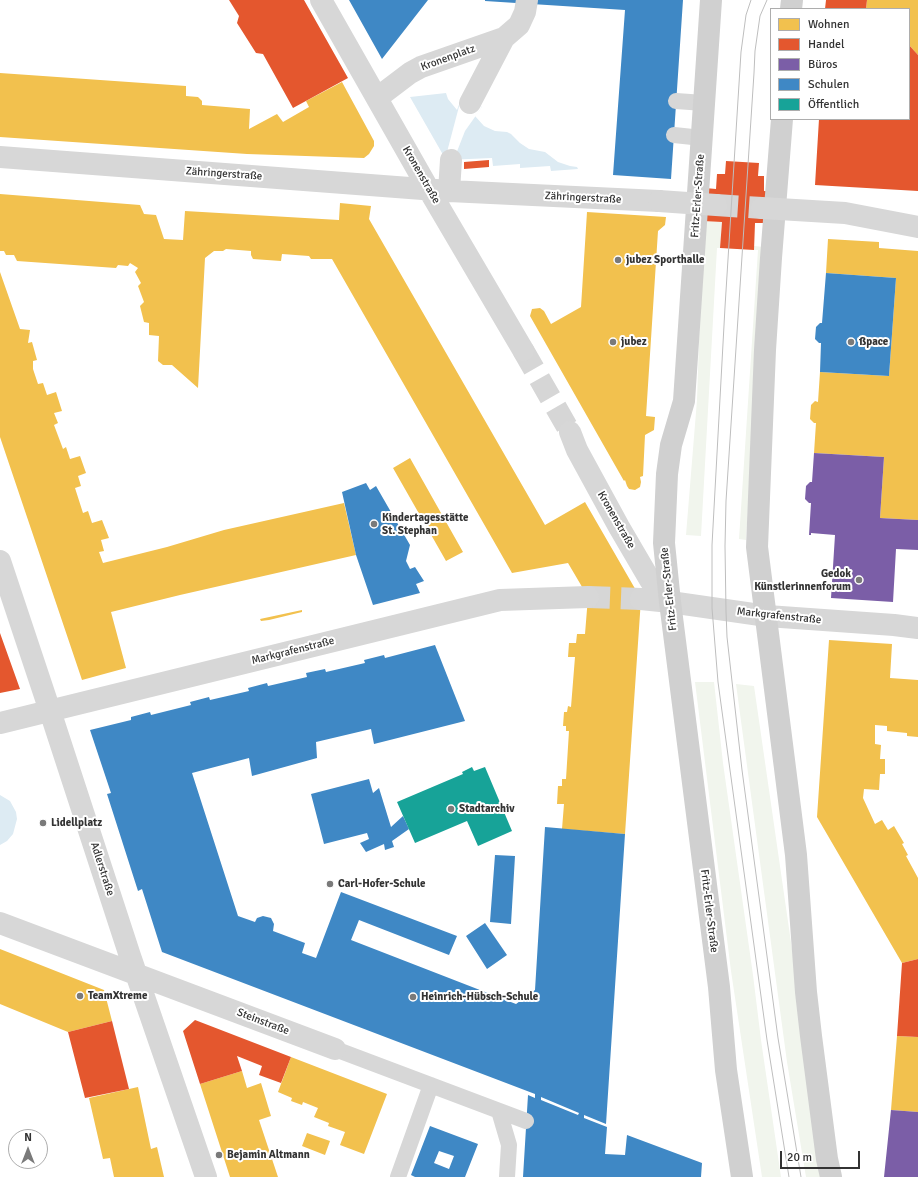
<!DOCTYPE html>
<meta charset="utf-8">
<style>
body{margin:0}
#map{position:relative;width:918px;height:1177px;overflow:hidden;background:#fff;font-family:Signika,sans-serif}
canvas{display:block}
.legend{position:absolute;left:770px;top:8px;width:140px;height:112px;box-sizing:border-box;background:#fff;border:1px solid #adadad;margin:0;padding:5px 7px;list-style:none;font-size:12px;color:#333}
.legend li{display:flex;align-items:center;gap:8px;height:20px}
.legend b{width:20px;border:1px solid #adadad}
.north{position:absolute;left:8px;top:1129px;width:40px;height:40px;box-sizing:border-box;background:#fff;border:1px solid #adadad;border-radius:50%;rotate:0deg;font-size:11px;font-weight:700;line-height:16px;text-align:center;color:#333}
.north::after{content:'';display:block;margin:auto;width:14px;height:18px;background:#7a7a7a;clip-path:polygon(50% 0,100% 100%,50% 72%,0 100%)}
.scale{position:absolute;left:780px;top:1151px;width:80px;height:18px;box-sizing:border-box;border:2px solid #333;border-top:0;padding-left:5px;font-size:12px;line-height:14px;white-space:nowrap;color:#333;-webkit-text-stroke:3px #fff;paint-order:stroke}
</style>
<div id="map">
<canvas width="918" height="1177"></canvas>
<ul class="legend">
<li><b style="height:11px;background:#f2c14e"></b>Wohnen</li>
<li><b style="height:11px;background:#e4572e"></b>Handel</li>
<li><b style="height:11px;background:#7b5ea7"></b>Büros</li>
<li><b style="height:11px;background:#3f88c5"></b>Schulen</li>
<li><b style="height:11px;background:#17a398"></b>Öffentlich</li>
</ul>
<div class="north">N</div>
<div class="scale">20 m</div>
</div>
<script>
const context = document.querySelector('canvas').getContext('2d');
context.lineJoin = 'round';
function paint(path, color) {
  context.fillStyle = color;
  context.fill(path, 'evenodd');
}
function shape(rows) {
  const path = new Path2D();
  for (const r of rows) {
    path.moveTo(r[0], r[1]);
    for (let i = 2; i < r.length; i += 2) path.lineTo(r[i], r[i + 1]);
  }
  return path;
}
function trace(path, color, width, dash) {
  context.strokeStyle = color;
  context.lineWidth = width;
  context.lineCap = dash ? 'butt' : 'round';
  context.setLineDash(dash || []);
  context.stroke(path);
}
function drawText(font, color, halo, rows, align = 'center') {
  context.font = font + ' Signika,sans-serif';
  context.lineWidth = 4;
  context.setLineDash([]);
  context.textBaseline = 'middle';
  context.strokeStyle = halo;
  context.fillStyle = color;
  for (const [text, x, y, turn = 0] of rows) {
    context.save();
    context.translate(x, y);
    context.rotate((+turn || 0) * Math.PI / 180);
    context.textAlign = isNaN(turn) ? turn : align;
    if (halo) context.strokeText(text, 0, 0);
    context.fillText(text, 0, 0);
    context.restore();
  }
}
paint(shape([
 [703,221,722,222,720,248,717,248,701,536,686,535,697,400],
 [754,246,764,247,746,540,739,539,758,250,754,250],
 [695,682,714,682,723,763,753,975,761,1040,781,1177,762,1177,731,971],
 [736,684,754,686,796,977,821,1177,806,1177,787,1062]
]), '#f1f5ed');
paint(shape([
 [446,93,448,99,457,110,461,99,482,107,475,116,484,126,495,131,507,132,511,134,520,143,529,149,545,152,558,162,570,166,577,167,578,169,551,171,550,166,520,168,520,164,493,166,492,158,446,160,410,97],
 [0,795,10,801,16,812,17,819,13,834,7,841,0,845]
]), '#ddebf3');
paint(shape([
 [461,99,482,107,465,131,456,154,447,152]
]), '#fff');
paint(shape([
 [867,0,918,0,918,55,909,45,909,9,866,9],
 [0,73,186,86,186,96,198,97,202,101,202,105,250,109,249,129,277,114,283,122,309,107,306,101,342,82,374,141,374,146,369,154,364,158,247,154,0,137],
 [0,194,140,205,144,214,156,215,164,239,183,240,185,211,339,220,340,203,371,206,369,219,545,525,585,502,641,599,625,834,562,829,564,804,557,804,558,786,562,786,562,779,566,779,569,731,566,731,566,726,563,726,564,712,567,712,568,706,571,707,575,657,568,657,569,643,576,643,577,634,585,634,588,597,568,563,512,573,332,259,311,259,309,256,282,254,281,261,253,259,251,255,251,251,226,249,223,251,214,251,205,258,198,388,172,365,163,365,158,361,159,336,149,335,149,323,144,322,140,306,144,302,138,286,141,283,135,272,138,268,130,263,128,266,118,265,116,268,17,261,14,255,6,255,4,251,0,251],
 [587,212,666,217,665,225,658,231,646,416,655,417,654,430,645,435,643,476,640,477,641,482,640,487,635,490,629,489,627,486,625,480,624,481,530,316,532,309,540,308,544,311,551,324,581,307],
 [828,239,879,242,879,248,918,251,918,520,880,518,884,457,814,453,816,423,814,423,810,419,811,405,815,401,818,402,820,372,889,376,896,278,826,273],
 [0,272,20,329,30,330,28,343,32,342,37,360,33,361,33,369,38,384,43,383,47,395,56,392,62,411,54,413,58,423,54,425,63,449,66,447,70,459,80,456,86,473,78,476,81,486,75,488,83,513,88,511,92,523,102,520,109,538,101,540,104,551,99,552,103,563,167,547,224,530,344,503,356,555,180,595,111,612,126,668,82,680,0,437],
 [410,458,463,552,446,561,393,468],
 [302,610,302,612,269,620,261,621,260,619],
 [829,640,892,644,890,678,918,680,918,737,907,736,907,733,887,731,887,726,875,725,875,744,881,745,880,759,885,759,885,774,880,774,879,790,864,789,863,798,875,824,882,820,888,830,894,826,904,843,902,844,908,855,906,856,918,878,918,959,902,963,817,817],
 [0,949,104,990,112,1021,68,1032,0,1004],
 [897,1036,918,1037,918,1112,891,1110],
 [291,1057,387,1094,364,1154,340,1145,345,1132,328,1126,329,1123,314,1117,318,1108,303,1102,302,1105,291,1101,292,1098,278,1092],
 [242,1071,247,1088,261,1083,271,1116,259,1120,278,1177,230,1177,200,1084],
 [138,1087,151,1149,157,1147,164,1177,114,1177,110,1158,103,1159,89,1098],
 [307,1133,330,1141,325,1155,302,1146]
]), '#f2c14e');
paint(shape([
 [229,0,304,0,348,78,293,108,263,54,256,53,237,23,239,16],
 [826,0,867,0,866,9,825,9],
 [909,45,918,55,918,191,815,185,819,119,909,119],
 [489,160,489,167,464,169,464,162],
 [726,161,759,163,758,176,764,176,764,191,776,192,774,223,755,223,754,250,720,248,722,222,703,221,705,188,716,189,717,174,725,174],
 [0,633,20,689,0,693],
 [918,959,918,1037,897,1036,902,963],
 [195,1020,291,1057,281,1083,259,1075,262,1066,237,1056,242,1071,200,1084,183,1031],
 [112,1021,129,1089,85,1098,68,1032]
]), '#e4572e');
paint(shape([
 [814,453,884,457,880,518,918,520,918,550,896,549,893,602,831,598,835,535,811,533,811,535,809,535,811,503,809,503,805,499,806,486,810,482,812,482],
 [891,1110,918,1112,918,1177,884,1177]
]), '#7b5ea7');
paint(shape([
 [349,0,428,0,382,59],
 [485,0,683,0,671,179,613,175,625,10,485,1],
 [826,273,896,278,889,376,820,372,821,343,819,343,815,339,816,327,820,323,822,323],
 [366,483,370,490,376,486,410,545,406,561,410,569,415,567,424,581,416,584,420,593,373,605,356,555,342,492],
 [435,645,465,721,374,744,371,729,316,742,317,758,252,776,249,758,192,773,238,916,255,922,257,918,263,916,271,918,274,924,273,931,305,943,302,953,316,958,341,892,457,936,449,955,359,920,351,940,516,1004,535,990,545,827,625,834,606,1124,584,1115,584,1118,607,1127,605,1154,625,1155,627,1135,702,1163,701,1177,523,1177,528,1095,535,1098,535,1094,162,952,142,889,138,891,107,794,111,793,90,730,131,720,131,717,150,712,151,715,191,705,190,702,209,697,210,700,249,691,248,688,267,683,268,686,307,677,306,673,325,669,326,672,365,663,364,660,384,655,385,658],
 [541,1097,579,1113,578,1115,541,1100],
 [369,779,373,793,379,788,391,827,403,816,409,829,392,841,394,847,385,850,384,844,366,852,360,843,369,839,367,833,324,844,311,794],
 [495,855,515,856,511,924,490,922],
 [485,923,507,955,487,969,466,936],
 [430,1126,478,1144,465,1177,415,1177,411,1175],
 [439,1151,454,1156,449,1169,434,1163]
]), '#3f88c5');
paint(shape([
 [472,767,474,771,485,767,512,831,478,846,467,821,415,843,397,802,463,774,462,772]
]), '#17a398');
trace(shape([
 [716,205,762,208],
 [523,350,570,432],
 [588,597,641,599]
]), '#d6d6d6', 22, [22, 11]);
trace(shape([
 [676,101,704,103],
 [674,135,702,138],
 [335,1049,526,1121],
 [499,1111,509,1145,507,1177],
 [398,1177,431,1085]
]), '#d7d7d7', 16);
trace(shape([
 [321,0,429,190,523,350],
 [377,98,410,73,421,67,504,38,519,25,525,12,527,0],
 [470,103,504,38],
 [0,157,449,191,659,201],
 [449,191,451,160],
 [570,432,577,450,619,527,650,580,670,602],
 [0,561,52,717,130,956,206,1177],
 [641,599,670,602,767,616,894,625,918,628],
 [0,723,500,600,588,597],
 [0,923,335,1049]
]), '#d7d7d7', 22);
trace(shape([
 [711,0,684,401,671,445,667,474,664,543,670,602,719,987,726,1070,742,1177],
 [791,9,792,0],
 [782,119,771,258,765,350,757,547,796,855,806,992,811,1036,827,1159,831,1177]
]), '#d0d0d0', 22);
trace(shape([
 [751,0,746,15,741,52,725,307,712,545,712,608,718,682,730,770,767,1040,789,1177],
 [767,0,760,16,755,51,754,73,726,501,725,546,726,611,727,637,742,770,778,1038,801,1177]
]), '#bebebe', 1);
trace(shape([
 [659,201,716,205],
 [762,208,845,213,918,227]
]), '#d7d7d7', 22);
for (const [x, y, r, color] of [
 [618,260,4,"#7a7a7a"],
 [613,342,4,"#7a7a7a"],
 [851,342,4,"#7a7a7a"],
 [374,524,4,"#7a7a7a"],
 [859,580,4,"#7a7a7a"],
 [451,809,4,"#7a7a7a"],
 [43,823,4,"#7a7a7a"],
 [330,884,4,"#7a7a7a"],
 [80,996,4,"#7a7a7a"],
 [413,997,4,"#7a7a7a"],
 [219,1155,4,"#7a7a7a"]
]) {
  const dot = new Path2D();
  dot.arc(x, y, r, 0, 2 * Math.PI);
  context.fillStyle = color;
  context.fill(dot);
  trace(dot, '#fff', 1.5);
}
drawText('11px', '#333', '#fff', [
 ["Kronenplatz",448,58,-20],
 ["Zähringerstraße",224,174,4],
 ["Kronenstraße",421,175,60],
 ["Fritz-Erler-Straße",698,196,-86],
 ["Zähringerstraße",583,198,3],
 ["Kronenstraße",616,520,60],
 ["Fritz-Erler-Straße",669,589,-96],
 ["Markgrafenstraße",779,616,6],
 ["Markgrafenstraße",293,651,-14],
 ["Adlerstraße",102,869,72],
 ["Fritz-Erler-Straße",709,911,83],
 ["Steinstraße",263,1022,21]
]);
drawText('bold 11px', '#333', '#fff', [
 ["jubez Sporthalle",626,260],
 ["jubez",621,342],
 ["ßpace",859,342],
 ["Kindertagesstätte",382,518],
 ["St. Stephan",382,531],
 ["Gedok",851,574,"right"],
 ["Künstlerinnenforum",851,587,"right"],
 ["Stadtarchiv",459,809],
 ["Lidellplatz",51,823],
 ["Carl-Hofer-Schule",338,884],
 ["TeamXtreme",88,996],
 ["Heinrich-Hübsch-Schule",421,997],
 ["Bejamin Altmann",227,1155]
], 'left');
</script>
